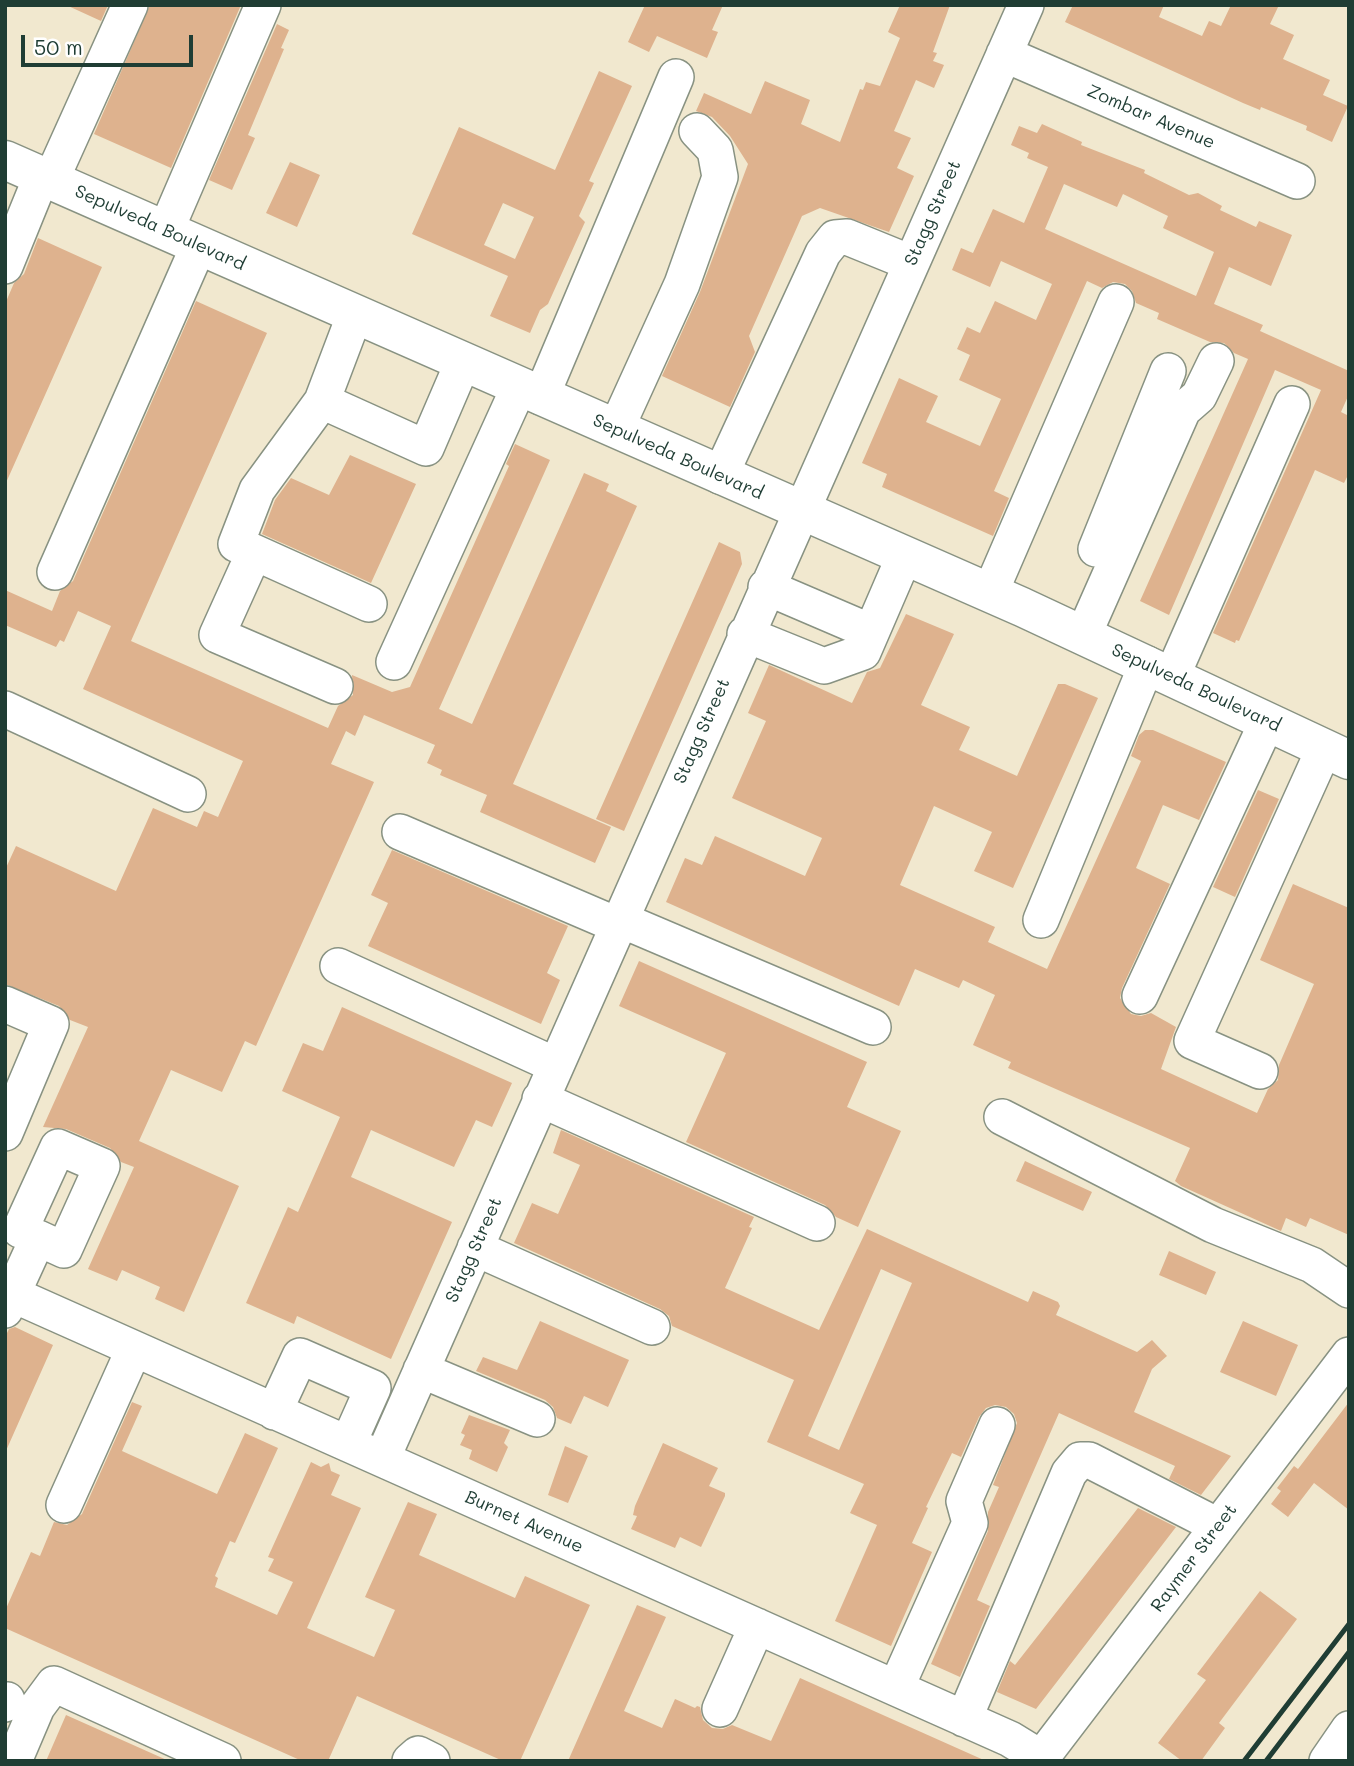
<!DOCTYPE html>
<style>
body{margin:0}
#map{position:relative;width:1354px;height:1766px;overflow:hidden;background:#f1e8cf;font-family:Mali,sans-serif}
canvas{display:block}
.frame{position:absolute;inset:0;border:7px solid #1f3d34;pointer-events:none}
.scale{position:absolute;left:21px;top:35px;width:172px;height:32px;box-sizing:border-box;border:4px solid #1f3d34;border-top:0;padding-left:9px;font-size:21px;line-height:24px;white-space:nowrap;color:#1f3d34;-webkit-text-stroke:5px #fff;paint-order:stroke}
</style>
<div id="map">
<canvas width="1354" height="1766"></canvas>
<div class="frame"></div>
<div class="scale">50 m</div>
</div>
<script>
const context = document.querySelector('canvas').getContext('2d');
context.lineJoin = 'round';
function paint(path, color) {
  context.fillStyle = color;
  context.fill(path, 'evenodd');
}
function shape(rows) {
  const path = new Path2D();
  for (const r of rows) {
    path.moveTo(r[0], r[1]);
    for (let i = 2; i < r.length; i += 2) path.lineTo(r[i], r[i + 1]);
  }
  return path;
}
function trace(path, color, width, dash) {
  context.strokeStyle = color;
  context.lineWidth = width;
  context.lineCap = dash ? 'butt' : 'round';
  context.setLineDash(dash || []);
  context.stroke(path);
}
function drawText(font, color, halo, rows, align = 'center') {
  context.font = font + ' Mali,sans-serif';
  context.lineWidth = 6;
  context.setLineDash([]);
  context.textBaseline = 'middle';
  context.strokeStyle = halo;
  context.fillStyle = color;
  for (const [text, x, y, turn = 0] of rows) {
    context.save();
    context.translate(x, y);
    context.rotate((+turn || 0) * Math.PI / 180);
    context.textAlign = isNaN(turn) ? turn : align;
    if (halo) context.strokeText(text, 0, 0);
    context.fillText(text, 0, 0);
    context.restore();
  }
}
paint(shape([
 [66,5,108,5,101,21],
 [150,5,241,5,171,168,94,134],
 [645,5,723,5,712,30,718,32,707,58,657,36,649,52,628,42],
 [900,5,950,5,933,52,937,53,933,61,944,65,934,88,916,80,894,131,911,138,897,168,914,176,889,232,820,208,802,216,749,336,755,352,730,407,662,376,700,292,748,164,730,136,712,117,696,111,704,93,751,114,765,81,810,100,801,124,840,142,860,89,863,90,866,82,880,86,900,38,888,32],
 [1073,5,1164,5,1159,17,1202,36,1209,21,1221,26,1231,5,1279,5,1270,24,1294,35,1283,59,1330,80,1323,95,1348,106,1332,142,1306,130,1307,126,1261,107,1260,110,1243,103,1065,22],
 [277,24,289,30,281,48,284,49,248,135,255,138,232,190,209,180],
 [599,71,632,86,589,181,594,183,579,216,585,222,548,304,540,310,530,333,490,316,508,276,412,234,459,127,555,170],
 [503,203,534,217,515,259,484,245],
 [1042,124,1082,142,1081,145,1145,170,1144,173,1189,195,1198,193,1222,206,1220,210,1256,227,1259,221,1292,235,1271,286,1229,267,1214,304,1263,325,1260,331,1349,371,1349,394,1341,412,1349,416,1349,473,1344,483,1315,470,1239,641,1236,640,1235,643,1213,633,1321,390,1275,370,1169,615,1140,601,1248,359,1234,353,1224,343,1210,342,1157,319,1159,313,1136,303,1132,291,1125,284,1113,282,1102,288,1087,281,994,491,1009,498,993,536,882,487,887,474,862,463,899,378,938,396,926,422,980,446,1001,399,959,380,970,355,957,349,967,327,980,333,995,301,1036,320,1052,284,1001,261,990,287,952,270,961,248,973,253,993,209,1024,223,1048,167,1027,158,1029,153,1011,145,1019,126,1037,133],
 [1064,184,1117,207,1123,194,1168,216,1163,228,1214,252,1196,296,1045,229],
 [290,162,320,175,297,227,266,213],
 [38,238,102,267,5,485,5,304,14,283,24,274],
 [196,301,267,333,131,641,328,728,338,706,353,695,352,675,392,692,410,687,509,466,506,464,515,444,550,460,439,709,472,724,584,473,609,484,606,491,637,506,513,784,611,827,595,863,480,812,487,795,440,775,442,770,427,763,435,745,364,715,355,736,346,731,331,764,374,782,256,1046,245,1041,222,1092,171,1070,139,1141,239,1186,184,1312,155,1299,160,1287,122,1270,117,1281,88,1269,134,1167,121,1162,110,1148,66,1129,43,1127,88,1027,70,1020,59,1006,5,984,5,870,16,846,116,891,153,808,197,827,204,811,218,817,243,761,83,689,111,626,78,611,64,642,60,640,56,647,5,625,5,590,52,611,60,591,73,581],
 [350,455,416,484,371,583,262,534,275,500,291,478,329,495],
 [719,542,740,552,742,564,624,831,596,819],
 [906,614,954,634,921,705,970,727,959,750,1017,776,1058,684,1065,684,1098,698,1013,888,974,871,992,832,934,806,900,885,995,927,988,942,1047,969,1141,761,1131,756,1139,735,1145,730,1153,730,1226,762,1199,820,1163,805,1136,868,1170,884,1122,988,1120,998,1131,1014,1141,1016,1151,1013,1176,1027,1161,1069,1257,1113,1268,1089,1278,1080,1279,1065,1314,984,1260,960,1293,884,1349,908,1349,1235,1310,1218,1306,1227,1286,1218,1281,1231,1181,1186,1175,1181,1190,1148,1008,1068,1011,1062,973,1045,995,995,963,980,959,988,915,969,899,1006,666,902,685,858,702,865,715,836,805,876,822,838,732,798,766,721,748,713,769,665,852,703,867,672,880,668],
 [1258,790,1279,799,1235,897,1213,887],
 [392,850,568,926,547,973,560,980,541,1024,368,946,388,903,371,895],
 [639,961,867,1062,847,1107,901,1131,858,1227,836,1217,825,1205,686,1142,726,1053,619,1006],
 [342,1007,512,1083,492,1127,476,1120,454,1167,371,1130,351,1177,452,1222,391,1359,297,1316,294,1324,246,1303,288,1207,298,1212,340,1117,282,1091,303,1043,323,1051],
 [561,1130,754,1217,749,1227,752,1228,725,1288,819,1330,867,1229,1028,1302,1033,1291,1058,1302,1060,1306,1056,1315,1137,1352,1152,1340,1167,1356,1152,1369,1134,1412,1231,1456,1201,1495,1169,1479,1175,1466,1059,1413,977,1600,990,1606,960,1677,931,1664,988,1531,988,1512,999,1487,993,1485,1017,1423,1014,1414,1006,1407,995,1405,986,1408,979,1417,961,1457,952,1453,926,1507,928,1508,912,1543,932,1552,891,1646,835,1621,877,1525,850,1513,864,1484,767,1442,794,1380,672,1326,669,1316,660,1309,514,1243,532,1203,558,1214,580,1165,553,1153],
 [881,1269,912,1283,839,1450,808,1436],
 [1025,1161,1092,1192,1083,1211,1016,1181],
 [1169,1251,1216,1272,1206,1295,1159,1275],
 [540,1321,629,1360,608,1407,584,1396,571,1424,557,1418,553,1407,545,1400,476,1371,483,1357,517,1370],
 [1243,1321,1298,1345,1276,1396,1220,1372],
 [15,1327,53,1345,5,1453,5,1337,9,1329],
 [132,1402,142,1406,122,1451,217,1494,245,1433,278,1448,235,1543,230,1541,215,1576,218,1578,215,1587,277,1615,293,1582,268,1571,274,1559,268,1557,311,1462,321,1467,329,1463,331,1471,340,1475,331,1495,361,1508,307,1628,374,1657,395,1610,365,1597,408,1502,437,1514,419,1555,515,1598,525,1576,590,1605,520,1761,503,1761,357,1696,328,1761,302,1761,5,1628,5,1611,31,1552,40,1556,54,1522,67,1525,82,1514],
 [1349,1402,1349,1510,1314,1483,1288,1517,1271,1504,1281,1491,1277,1488,1294,1466,1298,1469],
 [469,1415,510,1430,504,1443,508,1447,497,1472,469,1459,472,1450,460,1445,465,1435,461,1433],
 [663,1443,718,1468,709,1486,725,1493,725,1496,701,1547,680,1537,675,1548,631,1529,637,1516,633,1515,635,1506],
 [565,1446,588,1456,568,1503,548,1495],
 [1138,1508,1176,1527,1036,1709,997,1692,1010,1661,1015,1665],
 [1260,1591,1297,1619,1219,1723,1225,1728,1201,1761,1182,1761,1158,1743,1206,1680,1197,1674],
 [637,1605,666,1617,624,1711,662,1728,675,1699,695,1708,697,1706,700,1707,703,1720,712,1728,723,1729,732,1725,771,1741,800,1678,986,1761,568,1761],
 [66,1715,169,1761,46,1761]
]), '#deb28e');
const minor = shape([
 [1004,54,1297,181],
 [51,180,130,5],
 [166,230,263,5],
 [5,266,42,175],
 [355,314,322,401,426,448,463,362],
 [541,397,676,77],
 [322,401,257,490,236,544,369,604],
 [616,429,682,284,720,177,715,150,697,131],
 [720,476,823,253,835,238,847,237,911,263],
 [1096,549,1168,371],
 [254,553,217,635,335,686],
 [55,572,199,245],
 [766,587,871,632],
 [990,593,1116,302],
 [745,634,824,666,863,652,904,557],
 [1083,636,1183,410,1199,396,1216,361],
 [394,662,519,387],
 [1172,676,1292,404],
 [5,709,188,794],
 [400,832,617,925],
 [619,919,873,1027],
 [1041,920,1147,664],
 [338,966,555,1065],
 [1140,996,1267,722],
 [5,1004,51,1024,5,1133],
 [1260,1071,1192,1041,1324,749],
 [540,1099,817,1223],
 [1002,1117,1213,1225,1312,1265,1349,1290],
 [475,1248,652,1327],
 [5,1291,1010,1739,1041,1758],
 [5,1310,38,1238,64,1250,102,1166,58,1147,20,1230,38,1238],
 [421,1370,537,1419],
 [274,1412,300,1356,373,1388,348,1444],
 [382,1459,1026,5],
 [64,1505,134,1349],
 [896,1688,970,1523,964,1501,997,1425],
 [5,1704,7,1700],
 [720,1709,757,1626],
 [964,1719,1069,1473,1080,1460,1089,1460,1218,1526],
 [14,1761,37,1707,54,1684,223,1761],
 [410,1761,418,1754,432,1761],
 [1039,1761,1349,1355],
 [1327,1761,1349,1729]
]);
const major = shape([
 [5,160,1022,607,1349,760]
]);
trace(minor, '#889282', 38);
trace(major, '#889282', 41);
trace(minor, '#fff', 35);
trace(major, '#fff', 38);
trace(shape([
 [1244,1761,1349,1624],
 [1266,1761,1349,1652]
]), '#1f3d34', 5);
drawText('18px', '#1f3d34', '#fff', [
 ["Zombar Avenue",1151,117,23],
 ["Stagg Street",933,213,-66],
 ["Sepulveda Boulevard",160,228,24],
 ["Sepulveda Boulevard",678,457,24],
 ["Sepulveda Boulevard",1196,688,25],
 ["Stagg Street",702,731,-66],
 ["Stagg Street",474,1250,-66],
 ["Burnet Avenue",524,1522,24],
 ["Raymer Street",1194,1558,-53]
]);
</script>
